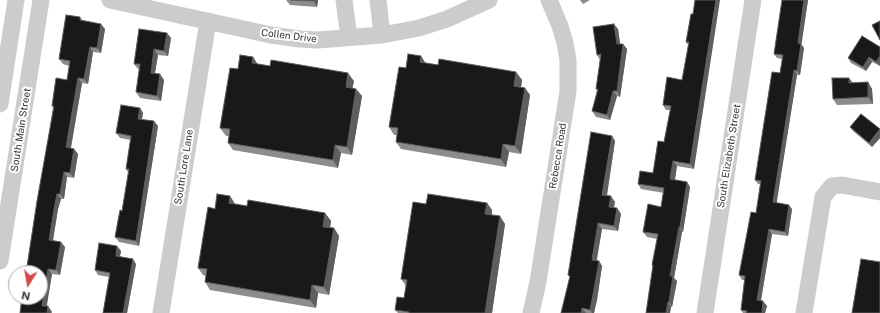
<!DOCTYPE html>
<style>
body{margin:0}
#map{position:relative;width:880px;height:313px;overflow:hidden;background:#fff;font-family:"Public Sans",sans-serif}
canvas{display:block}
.north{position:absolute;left:8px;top:265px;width:40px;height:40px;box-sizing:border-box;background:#fff;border:1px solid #adadad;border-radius:50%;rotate:191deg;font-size:11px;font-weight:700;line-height:16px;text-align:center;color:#323232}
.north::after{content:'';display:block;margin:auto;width:14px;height:18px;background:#d14c4e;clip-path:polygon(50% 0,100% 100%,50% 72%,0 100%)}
</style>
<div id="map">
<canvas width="880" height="313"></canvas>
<div class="north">N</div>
</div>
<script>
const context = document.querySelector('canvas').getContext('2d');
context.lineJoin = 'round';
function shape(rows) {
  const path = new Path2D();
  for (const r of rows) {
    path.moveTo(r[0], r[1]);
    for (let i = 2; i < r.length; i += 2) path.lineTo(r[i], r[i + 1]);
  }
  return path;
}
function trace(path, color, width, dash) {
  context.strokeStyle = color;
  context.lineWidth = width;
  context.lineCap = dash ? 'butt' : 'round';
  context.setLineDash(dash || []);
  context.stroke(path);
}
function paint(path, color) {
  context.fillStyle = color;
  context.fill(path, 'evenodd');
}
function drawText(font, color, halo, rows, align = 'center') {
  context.font = font + ' "Public Sans",sans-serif';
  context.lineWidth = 4;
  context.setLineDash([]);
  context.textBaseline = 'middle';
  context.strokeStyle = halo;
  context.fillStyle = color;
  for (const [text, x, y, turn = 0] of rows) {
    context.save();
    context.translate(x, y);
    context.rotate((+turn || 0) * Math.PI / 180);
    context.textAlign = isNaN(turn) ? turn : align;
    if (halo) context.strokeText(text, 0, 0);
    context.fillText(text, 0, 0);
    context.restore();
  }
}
trace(shape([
 [110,0,271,35,300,39,318,40,382,35,419,28,447,19,489,0],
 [344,0,349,37],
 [378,0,382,35],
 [0,104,16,0],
 [0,261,41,0],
 [161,313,208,21],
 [531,313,538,282,568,91,568,60,565,43,560,26,549,0],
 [705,313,753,0],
 [804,313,823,197,832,186,842,185,880,192]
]), '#ccc', 17);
paint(shape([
 [286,0,318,0,317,7,290,5],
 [580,0,590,0,583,4],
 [808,0,801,44,804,48,800,75,797,75,776,203,792,209,788,236,772,234,761,301,767,306,765,313,743,313,741,310,745,280,742,280,739,275,756,213,760,184,758,184,755,180,780,73,782,59,777,58,774,54],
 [691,14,694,169,677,166,675,180,687,182,690,187,683,232,682,232,674,278,677,281,672,307,671,307,670,313,652,265,657,239,647,237,643,232,661,207,664,193,641,189,638,184,653,173,664,142,670,110,666,110,663,105,682,80,688,45,686,42],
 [80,17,83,21,105,29,101,53,93,52,88,84,82,83,71,148,74,149,78,154,74,178,67,177,64,199,61,199,58,209,53,241,65,247,60,275,52,274,46,306,52,312,51,313,20,313,53,108,52,106,67,80,69,66,63,64,59,59],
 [618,29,620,44,623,44,627,49,620,97,617,96,610,120,596,117,592,111,597,90,596,89,600,60,597,55],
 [167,33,171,38,168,56,158,55,155,73,164,80,161,101,140,98,136,92,139,69,138,69,134,64],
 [880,47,880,66,872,62,866,71,851,63,848,58],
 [421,56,426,64,438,65,516,72,522,80,521,87,525,88,530,95,521,154,509,152,506,167,401,149,396,142,397,135,394,135,389,127,406,68],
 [253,57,258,65,354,81,352,88,356,89,362,96,352,155,341,153,338,168,233,150,228,143,229,136,226,136,220,128,238,69],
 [849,78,853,83,868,82,872,89,873,104,837,105,833,99],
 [140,108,143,113,142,119,158,126,139,246,119,242,115,237,122,211,128,172,126,169,131,140,120,138,116,133],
 [850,127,880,129,880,138,872,147,853,131],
 [612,136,615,141,607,196,615,202,613,208,617,208,621,214,618,231,602,229,596,260,599,261,602,266,597,300,594,313,561,313,570,278,568,275],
 [230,196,235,204,247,206,325,213,331,221,330,228,334,228,339,236,329,295,318,293,316,308,210,290,205,282,206,276,203,275,198,268,215,209],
 [487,203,492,210,492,215,505,224,492,313,398,313,395,310,404,298,406,286,401,279,426,204],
 [117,246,121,251,120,256,136,264,127,313,103,313,109,277,98,275,95,270]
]), '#8c8c8c');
paint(shape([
 [314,0,318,0,317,7,314,1],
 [716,0,720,0,694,169,690,164],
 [804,0,808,0,801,48,798,43],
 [101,24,105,29,101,53,97,48],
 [614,24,618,29,621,50,617,44],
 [167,33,171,38,168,56,164,51],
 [623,44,627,49,620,97,617,91],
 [801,44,804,48,800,75,797,71],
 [90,47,93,52,88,84,84,79],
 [154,49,158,55,154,78,151,73],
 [421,56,426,64,420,62],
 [880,56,880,66,876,62],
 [253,57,258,65,252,63],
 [869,57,872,62,866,71,863,67],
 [794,70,797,75,776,207,773,202],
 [516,72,522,80,520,94,514,86],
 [348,73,354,81,351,95,346,87],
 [160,74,164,80,161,101,157,96],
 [78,78,82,83,70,152,66,147],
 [849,78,853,84,849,83],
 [868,82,872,89,873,104,868,97],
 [525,88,530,95,521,154,515,146],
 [356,89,362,96,352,155,347,147],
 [613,91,617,96,610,120,607,115],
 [140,108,143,113,141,124,138,119],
 [154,121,158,126,139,246,136,241],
 [880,130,880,138,872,147,869,143],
 [612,136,615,141,606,200,602,195],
 [503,144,509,152,506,167,501,159],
 [335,145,341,153,338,168,333,160],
 [74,149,78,154,74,178,70,173],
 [673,161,677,166,674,184,670,179],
 [64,172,67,177,64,199,60,194],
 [687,182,690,187,683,232,680,227],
 [57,194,61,199,58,209,52,245,49,240,55,204],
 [230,196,235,204,229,203],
 [611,196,615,202,613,212,609,207],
 [487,203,492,210,490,222,485,214],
 [789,205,792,209,788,236,785,232],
 [617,208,621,214,618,231,614,226],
 [325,213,331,221,329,234,323,227],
 [500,216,505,224,492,313,485,313],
 [598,223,602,229,596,265,592,260],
 [679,227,682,232,674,278,677,281,672,307,669,302,670,276],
 [334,228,339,236,329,295,324,287],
 [769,229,772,234,760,305,757,300],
 [61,242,65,247,60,275,56,270],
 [117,246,121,251,119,261,116,256],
 [133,259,136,264,127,313,123,313],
 [599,261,602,266,597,300,594,313,592,313,590,310],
 [48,269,52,274,46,311,42,306],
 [312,285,318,293,316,308,310,300],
 [763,301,767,306,765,313,762,313],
 [668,302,671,307,670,313,666,313],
 [48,306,52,312,51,313,47,313],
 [582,308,586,313,581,313]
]), '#5e5e5e');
const building = shape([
 [291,0,314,0,314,1,291,0],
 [695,0,716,0,690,164,673,161,670,179,687,182,680,227,679,227,670,276,673,276,669,302,668,302,666,313,646,313,653,265,652,265,658,234,643,232,648,204,661,207,664,188,638,184,640,171,653,173,658,141,664,142,671,106,663,105,667,77,682,80,689,42,686,42,691,14,693,14,695,0],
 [782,0,804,0,798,43,801,44,797,71,794,70,773,202,789,205,785,232,769,229,757,300,763,301,762,313,746,313,747,311,741,310,745,276,739,275,751,212,756,213,761,181,755,180,772,72,780,73,783,55,774,54,782,0],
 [66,15,80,17,80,20,101,24,97,48,90,47,84,79,78,78,66,147,74,149,70,173,64,172,60,194,57,194,55,204,49,240,61,242,56,270,48,269,42,306,48,306,47,313,20,313,22,297,40,297,40,273,26,273,37,201,54,106,52,106,56,78,67,80,70,61,59,59,66,15],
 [880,21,880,40,872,25,880,21],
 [614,24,617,44,623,44,617,91,613,91,607,115,592,111,598,89,596,89,601,54,597,55,593,27,614,24],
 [139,29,167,33,164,51,154,49,151,73,160,74,157,96,136,92,140,64,134,64,139,29],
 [862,36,880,47,880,56,876,62,869,57,863,67,848,58,862,36],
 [408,54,421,56,420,62,438,65,439,59,516,72,514,86,525,88,515,146,503,144,501,159,396,142,398,128,389,127,399,67,406,68,408,54],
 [240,55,253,57,252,63,270,66,271,60,348,73,346,87,356,89,347,147,335,145,333,160,228,143,230,129,220,128,230,68,238,69,240,55],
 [832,78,849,78,849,83,868,82,868,97,833,99,832,78],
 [121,105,140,108,138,119,154,121,136,241,115,237,120,210,122,211,129,169,126,169,131,136,116,133,121,105],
 [861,114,880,129,869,143,850,127,861,114],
 [591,132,612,136,602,195,611,196,609,207,617,208,614,226,598,223,592,260,599,261,593,295,590,310,582,308,581,313,561,313,570,276,568,275,591,132],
 [217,194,230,196,229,203,247,206,248,200,325,213,323,227,334,228,324,287,312,285,310,300,205,282,207,269,198,268,208,207,215,209,217,194],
 [428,194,487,203,485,214,500,216,485,313,409,313,409,312,395,310,397,297,404,298,407,280,401,279,413,202,426,204,428,194],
 [99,243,117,246,116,256,133,259,123,313,103,313,110,273,95,270,99,243],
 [861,259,880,262,880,313,852,313,861,259]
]);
paint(building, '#191919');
trace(building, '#5e5e5e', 1);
drawText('10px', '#323232', '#fff', [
 ["Collen Drive",289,36,7],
 ["South Main Street",21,130,-81],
 ["Rebecca Road",558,156,-81],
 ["South Elizabeth Street",729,156,-81],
 ["South Lore Lane",184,167,-81]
]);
</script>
